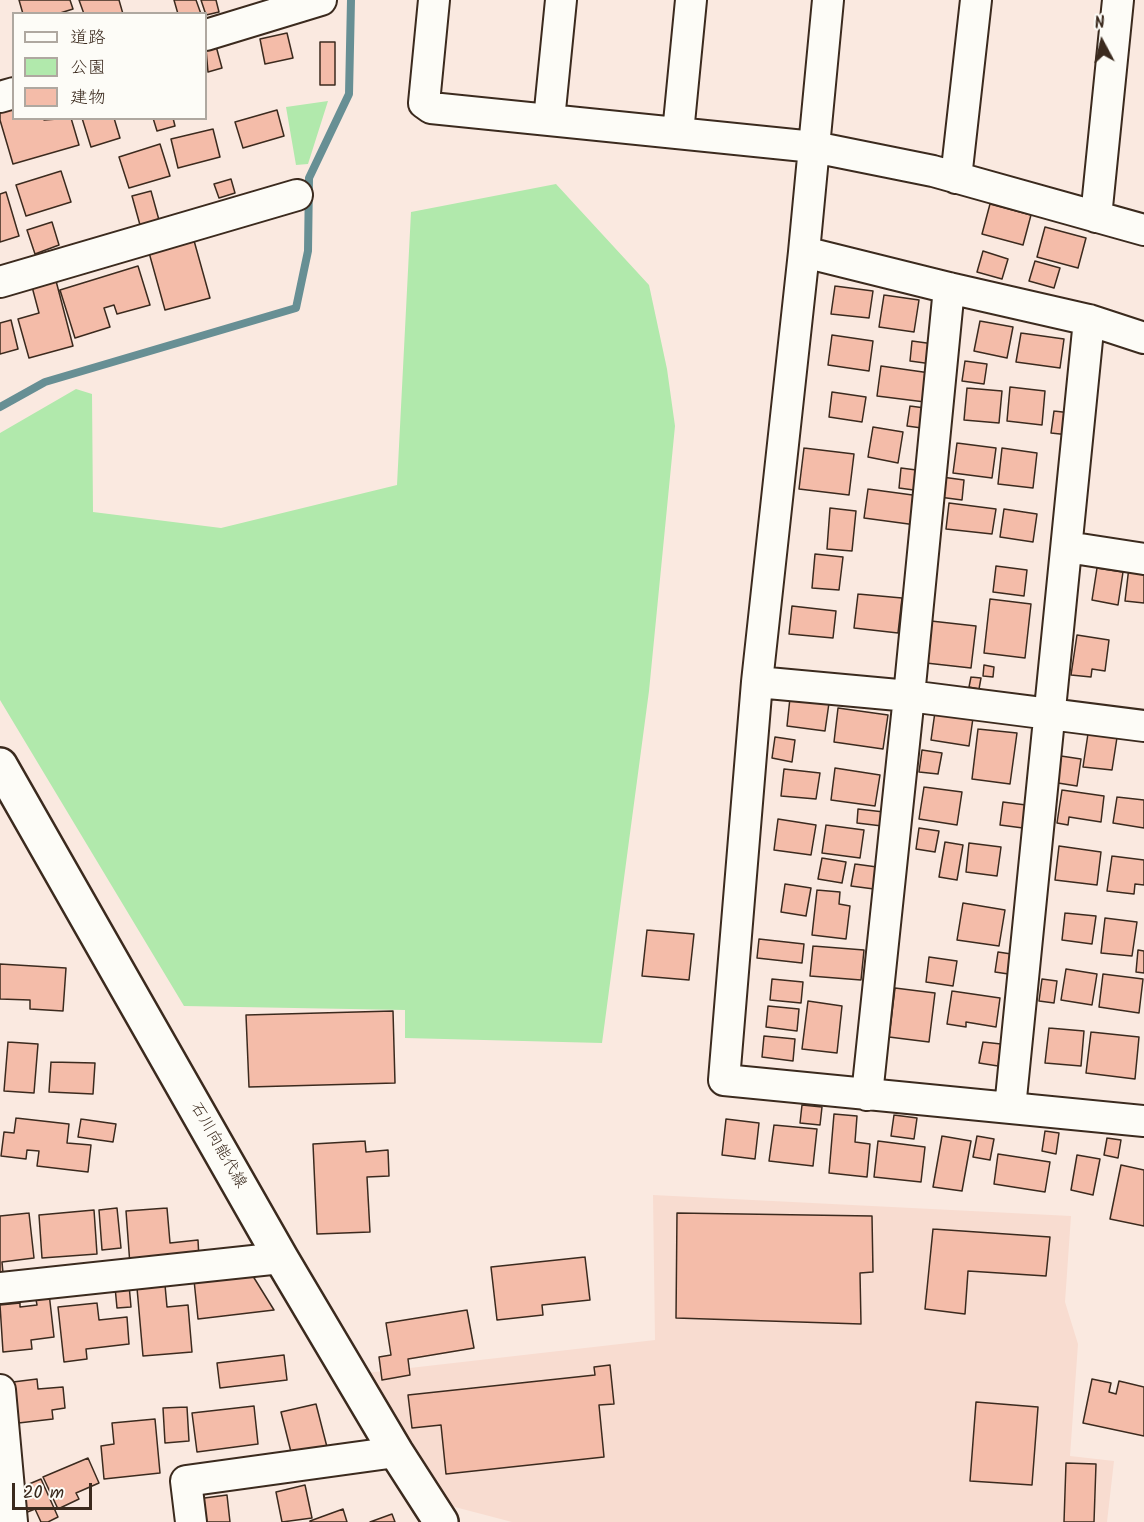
<!DOCTYPE html>
<meta charset="utf-8">
<style>
body{margin:0}
#map{position:relative;width:1144px;height:1522px;overflow:hidden;background:#fae9e0;font-family:Kalam,"Klee One",sans-serif}
canvas{display:block}
.legend{position:absolute;left:12px;top:12px;width:195px;height:108px;box-sizing:border-box;background:#fdfcf7;border:2px solid #afa8a0;margin:0;padding:8px 10px;list-style:none;font-size:18px;color:#3b2a1e}
.legend li{display:flex;align-items:center;gap:12px;height:30px}
.legend b{width:30px;border:2px solid #afa8a0}
.north{position:absolute;left:1072px;top:12px;width:60px;height:60px;-webkit-text-stroke:4px #fdfcf7;paint-order:stroke;rotate:353deg;font-size:16px;font-weight:700;line-height:24px;text-align:center;color:#3b2a1e}
.north::after{content:'';display:block;margin:auto;width:21px;height:27px;background:#3b2a1e;clip-path:polygon(50% 0,100% 100%,50% 72%,0 100%)}
.scale{position:absolute;left:12px;top:1483px;width:80px;height:27px;box-sizing:border-box;border:3px solid #3b2a1e;border-top:0;padding-left:8px;font-size:18px;line-height:21px;white-space:nowrap;color:#3b2a1e;-webkit-text-stroke:4px #fdfcf7;paint-order:stroke}
</style>
<div id="map">
<canvas width="1144" height="1522"></canvas>
<ul class="legend">
<li><b style="height:8px;background:#fdfcf7"></b>道路</li>
<li><b style="height:16px;background:#b1e9ac"></b>公園</li>
<li><b style="height:16px;background:#f4bca9"></b>建物</li>
</ul>
<div class="north">N</div>
<div class="scale">20 m</div>
</div>
<script>
const context = document.querySelector('canvas').getContext('2d');
context.lineJoin = 'round';
function paint(path, color) {
  context.fillStyle = color;
  context.fill(path, 'evenodd');
}
function shape(rows) {
  const path = new Path2D();
  for (const r of rows) {
    path.moveTo(r[0], r[1]);
    for (let i = 2; i < r.length; i += 2) path.lineTo(r[i], r[i + 1]);
  }
  return path;
}
function trace(path, color, width, dash) {
  context.strokeStyle = color;
  context.lineWidth = width;
  context.lineCap = dash ? 'butt' : 'round';
  context.setLineDash(dash || []);
  context.stroke(path);
}
function drawText(font, color, halo, rows, align = 'center') {
  context.font = font + ' Kalam,"Klee One",sans-serif';
  context.lineWidth = 4.5;
  context.setLineDash([]);
  context.textBaseline = 'middle';
  context.strokeStyle = halo;
  context.fillStyle = color;
  for (const [text, x, y, turn = 0] of rows) {
    context.save();
    context.translate(x, y);
    context.rotate((+turn || 0) * Math.PI / 180);
    context.textAlign = isNaN(turn) ? turn : align;
    if (halo) context.strokeText(text, 0, 0);
    context.fillText(text, 0, 0);
    context.restore();
  }
}
paint(shape([
 [653,1195,1071,1216,1065,1302,1078,1344,1070,1456,1114,1461,1107,1522,512,1522,451,1506,441,1494,366,1373,655,1340]
]), '#f8dcd0');
paint(shape([
 [328,101,308,164,296,165,286,107],
 [556,184,649,285,667,369,675,426,649,691,602,1043,405,1038,405,1010,184,1006,0,700,0,433,76,389,92,394,93,512,221,528,397,485,411,212]
]), '#b1e9ac');
trace(shape([
 [0,407,45,382,296,308,308,251,309,178,349,94,351,0]
]), '#678f94', 8);
const building = shape([
 [19,0,70,0,73,9,57,14,23,14,19,0],
 [79,0,119,0,123,14,84,14,79,0],
 [174,0,196,0,201,14,178,14,174,0],
 [201,0,216,0,219,12,206,15,201,0],
 [287,33,293,58,265,64,260,39,287,33],
 [320,42,335,42,335,85,320,85,320,42],
 [216,46,222,68,208,72,206,49,216,46],
 [14,107,14,118,44,118,44,120,71,118,79,145,13,164,0,120,0,111,14,107],
 [277,110,284,136,243,148,235,122,277,110],
 [82,118,114,118,120,138,91,147,82,118],
 [153,118,173,118,175,126,157,131,153,118],
 [213,129,220,157,178,168,171,139,213,129],
 [160,144,170,176,129,188,119,157,160,144],
 [61,171,71,202,26,216,16,185,61,171],
 [231,179,235,193,219,198,214,184,231,179],
 [151,191,159,220,140,225,132,196,151,191],
 [6,192,19,236,0,242,0,194,6,192],
 [990,204,1031,215,1023,245,982,234,990,204],
 [52,222,59,245,35,254,27,230,52,222],
 [1045,227,1086,238,1078,268,1037,257,1045,227],
 [193,237,210,298,165,310,148,249,193,237],
 [983,251,1008,259,1002,279,977,272,983,251],
 [1035,261,1060,268,1054,288,1029,281,1035,261],
 [138,266,150,305,117,314,114,305,104,308,110,327,75,338,60,290,138,266],
 [55,277,73,346,29,358,18,319,39,313,31,283,55,277],
 [835,286,873,291,869,318,831,314,835,286],
 [884,295,919,300,914,332,879,327,884,295],
 [11,320,18,349,0,354,0,323,11,320],
 [980,321,1013,327,1007,358,974,351,980,321],
 [1021,333,1064,339,1060,368,1016,362,1021,333],
 [832,335,873,341,869,371,828,365,832,335],
 [912,341,934,344,932,364,910,361,912,341],
 [965,361,987,364,984,384,962,381,965,361],
 [881,366,930,373,925,402,877,396,881,366],
 [1010,387,1045,391,1042,425,1007,421,1010,387],
 [967,388,1002,391,999,423,964,420,967,388],
 [832,392,866,397,862,422,829,417,832,392],
 [910,406,932,409,929,429,907,426,910,406],
 [1054,411,1071,413,1069,435,1051,433,1054,411],
 [873,427,903,432,898,463,868,457,873,427],
 [957,443,996,448,992,478,953,473,957,443],
 [804,448,854,454,849,495,799,489,804,448],
 [1002,448,1037,453,1033,488,998,484,1002,448],
 [901,468,924,471,921,491,899,488,901,468],
 [942,477,964,480,962,500,939,497,942,477],
 [868,489,920,496,916,525,864,518,868,489],
 [949,503,996,509,992,534,946,529,949,503],
 [830,508,856,511,852,551,827,549,830,508],
 [1004,509,1037,514,1033,542,1000,537,1004,509],
 [815,554,843,557,839,590,812,588,815,554],
 [996,566,1027,570,1024,596,993,592,996,566],
 [1129,567,1144,569,1144,603,1125,601,1129,567],
 [1097,568,1123,572,1118,605,1092,600,1097,568],
 [858,594,902,598,898,633,854,628,858,594],
 [990,599,1031,604,1025,658,984,653,990,599],
 [792,606,836,611,833,638,789,634,792,606],
 [931,621,976,626,971,668,926,663,931,621],
 [1077,635,1109,640,1105,671,1092,669,1091,677,1071,675,1077,635],
 [984,665,994,667,993,677,983,676,984,665],
 [971,677,981,678,979,689,969,687,971,677],
 [790,698,829,703,825,731,787,726,790,698],
 [838,708,888,715,883,749,834,742,838,708],
 [935,712,973,718,969,746,931,740,935,712],
 [1089,727,1118,731,1112,770,1083,767,1089,727],
 [978,729,1017,733,1010,784,972,779,978,729],
 [775,737,795,740,792,762,772,758,775,737],
 [922,750,942,753,938,774,919,772,922,750],
 [1061,756,1081,759,1077,786,1058,783,1061,756],
 [835,768,880,775,875,806,831,800,835,768],
 [784,769,820,773,816,799,781,796,784,769],
 [924,787,962,792,957,825,919,819,924,787],
 [1062,790,1104,796,1101,822,1069,817,1068,825,1057,823,1062,790],
 [1117,797,1144,800,1144,828,1113,823,1117,797],
 [1003,802,1026,805,1023,828,1000,825,1003,802],
 [858,809,884,812,882,826,857,823,858,809],
 [778,819,816,825,811,855,774,850,778,819],
 [826,825,864,830,860,858,822,853,826,825],
 [919,828,939,831,935,852,916,849,919,828],
 [945,842,963,845,957,880,939,877,945,842],
 [969,843,1001,847,997,876,966,872,969,843],
 [1059,846,1101,852,1097,885,1055,880,1059,846],
 [1112,856,1144,860,1144,885,1135,884,1134,894,1107,891,1112,856],
 [822,858,846,862,842,883,818,879,822,858],
 [855,864,877,867,874,889,851,886,855,864],
 [785,884,811,888,806,916,781,912,785,884],
 [817,890,840,892,839,904,850,906,846,939,812,935,817,890],
 [963,903,1005,910,999,946,957,940,963,903],
 [1065,913,1096,916,1092,944,1062,940,1065,913],
 [1105,918,1137,922,1132,956,1101,953,1105,918],
 [647,930,694,934,689,980,642,976,647,930],
 [759,939,804,944,802,963,757,958,759,939],
 [813,946,864,950,861,980,810,976,813,946],
 [1138,950,1144,951,1144,973,1136,972,1138,950],
 [998,952,1018,955,1015,975,995,972,998,952],
 [929,957,957,961,953,986,926,982,929,957],
 [0,964,66,968,63,1011,30,1009,30,1000,0,999,0,964],
 [1066,969,1097,974,1092,1005,1061,1000,1066,969],
 [1103,974,1143,979,1139,1013,1099,1007,1103,974],
 [772,979,803,982,801,1003,770,1000,772,979],
 [1042,979,1057,981,1054,1003,1039,1001,1042,979],
 [895,988,935,993,929,1042,889,1037,895,988],
 [952,991,1000,998,996,1027,966,1022,966,1027,947,1024,952,991],
 [808,1001,842,1006,837,1053,802,1049,808,1001],
 [768,1006,799,1009,797,1031,766,1027,768,1006],
 [393,1011,395,1083,249,1087,246,1015,393,1011],
 [1049,1028,1084,1031,1081,1066,1045,1063,1049,1028],
 [1091,1032,1139,1037,1135,1079,1086,1073,1091,1032],
 [764,1036,795,1039,793,1061,762,1057,764,1036],
 [8,1042,38,1044,34,1093,4,1091,8,1042],
 [983,1042,1001,1044,998,1066,979,1063,983,1042],
 [51,1062,95,1063,93,1094,49,1092,51,1062],
 [802,1105,822,1107,820,1125,800,1123,802,1105],
 [834,1114,857,1116,855,1142,870,1144,867,1177,829,1173,834,1114],
 [894,1115,917,1118,914,1139,891,1136,894,1115],
 [16,1118,69,1124,67,1143,91,1145,88,1172,37,1166,39,1151,27,1150,26,1159,1,1156,4,1132,14,1133,16,1118],
 [81,1119,116,1124,113,1142,78,1137,81,1119],
 [726,1119,759,1123,755,1159,722,1155,726,1119],
 [774,1125,817,1129,813,1166,769,1161,774,1125],
 [1045,1131,1059,1133,1056,1154,1042,1151,1045,1131],
 [942,1136,971,1141,962,1191,933,1187,942,1136],
 [977,1136,994,1139,990,1160,973,1157,977,1136],
 [1107,1138,1121,1140,1118,1158,1104,1155,1107,1138],
 [365,1141,366,1152,388,1150,389,1176,367,1177,370,1232,317,1234,313,1144,365,1141],
 [878,1141,925,1147,921,1182,874,1177,878,1141],
 [998,1154,1050,1162,1045,1192,994,1184,998,1154],
 [1077,1155,1100,1159,1093,1195,1071,1190,1077,1155],
 [1121,1165,1144,1170,1144,1226,1110,1219,1121,1165],
 [117,1208,121,1248,102,1250,99,1210,117,1208],
 [167,1208,170,1243,198,1240,199,1259,130,1265,126,1211,167,1208],
 [94,1210,97,1254,42,1258,39,1215,94,1210],
 [29,1213,34,1258,2,1262,3,1273,0,1274,0,1216,29,1213],
 [677,1213,872,1216,873,1272,860,1273,861,1324,676,1318,677,1213],
 [933,1229,1050,1237,1046,1276,968,1271,965,1314,925,1309,933,1229],
 [585,1257,590,1300,542,1305,543,1315,497,1320,491,1267,585,1257],
 [251,1273,274,1310,198,1319,194,1280,251,1273],
 [129,1285,131,1307,117,1308,115,1287,129,1285],
 [165,1285,167,1307,188,1305,192,1352,143,1356,137,1288,165,1285],
 [49,1293,54,1337,31,1340,32,1349,3,1352,0,1305,20,1303,20,1307,37,1305,35,1294,49,1293],
 [97,1303,99,1320,127,1317,129,1344,86,1349,87,1359,64,1362,58,1307,97,1303],
 [467,1310,474,1348,408,1359,410,1375,382,1380,379,1357,391,1355,386,1323,467,1310],
 [284,1355,287,1380,220,1388,217,1363,284,1355],
 [610,1365,614,1404,599,1405,604,1457,446,1474,441,1425,412,1428,408,1395,595,1375,594,1367,610,1365],
 [37,1379,38,1389,63,1387,65,1408,52,1410,53,1419,10,1424,5,1383,37,1379],
 [1092,1379,1111,1383,1109,1392,1116,1394,1119,1381,1144,1387,1144,1436,1083,1423,1092,1379],
 [976,1402,1038,1407,1032,1485,970,1481,976,1402],
 [316,1404,327,1447,292,1456,281,1412,316,1404],
 [254,1406,258,1444,197,1452,192,1413,254,1406],
 [187,1407,189,1441,165,1443,163,1408,187,1407],
 [155,1419,160,1473,104,1479,101,1446,114,1444,112,1423,155,1419],
 [88,1458,99,1483,76,1493,79,1499,58,1509,43,1477,88,1458],
 [1066,1463,1096,1464,1094,1522,1064,1522,1066,1463],
 [41,1479,58,1517,48,1522,41,1522,35,1509,20,1515,10,1492,41,1479],
 [305,1485,312,1518,282,1522,276,1492,305,1485],
 [227,1495,230,1522,200,1522,197,1499,227,1495],
 [343,1509,347,1522,310,1522,310,1521,343,1509],
 [392,1514,395,1522,370,1522,392,1514]
]);
paint(building, '#f4bca9');
trace(building, '#3b2a1e', 1.5);
const minor = shape([
 [434,0,424,103,431,108,814,147,933,171,1144,230],
 [828,0,804,252,757,682,724,1080,1144,1121],
 [206,35,321,0],
 [0,97,14,93],
 [549,120,561,0],
 [678,133,691,0],
 [956,178,976,0],
 [1096,217,1118,0],
 [804,252,949,288,1089,320,1144,338],
 [0,282,297,195],
 [1067,547,1144,559],
 [757,682,909,696,1144,726],
 [867,1095,909,696,949,288],
 [1010,1108,1089,320],
 [0,1288,281,1258],
 [0,1390,12,1522],
 [191,1522,186,1481,396,1452]
]);
const secondary = shape([
 [0,765,281,1258,396,1452,441,1522]
]);
trace(minor, '#3b2a1e', 34);
trace(secondary, '#3b2a1e', 38);
trace(minor, '#fdfcf7', 30);
trace(secondary, '#fdfcf7', 33);
drawText('16px', '#3b2a1e', '#fdfcf7', [
 ["石川向能代線",217,1146,60]
]);
</script>
